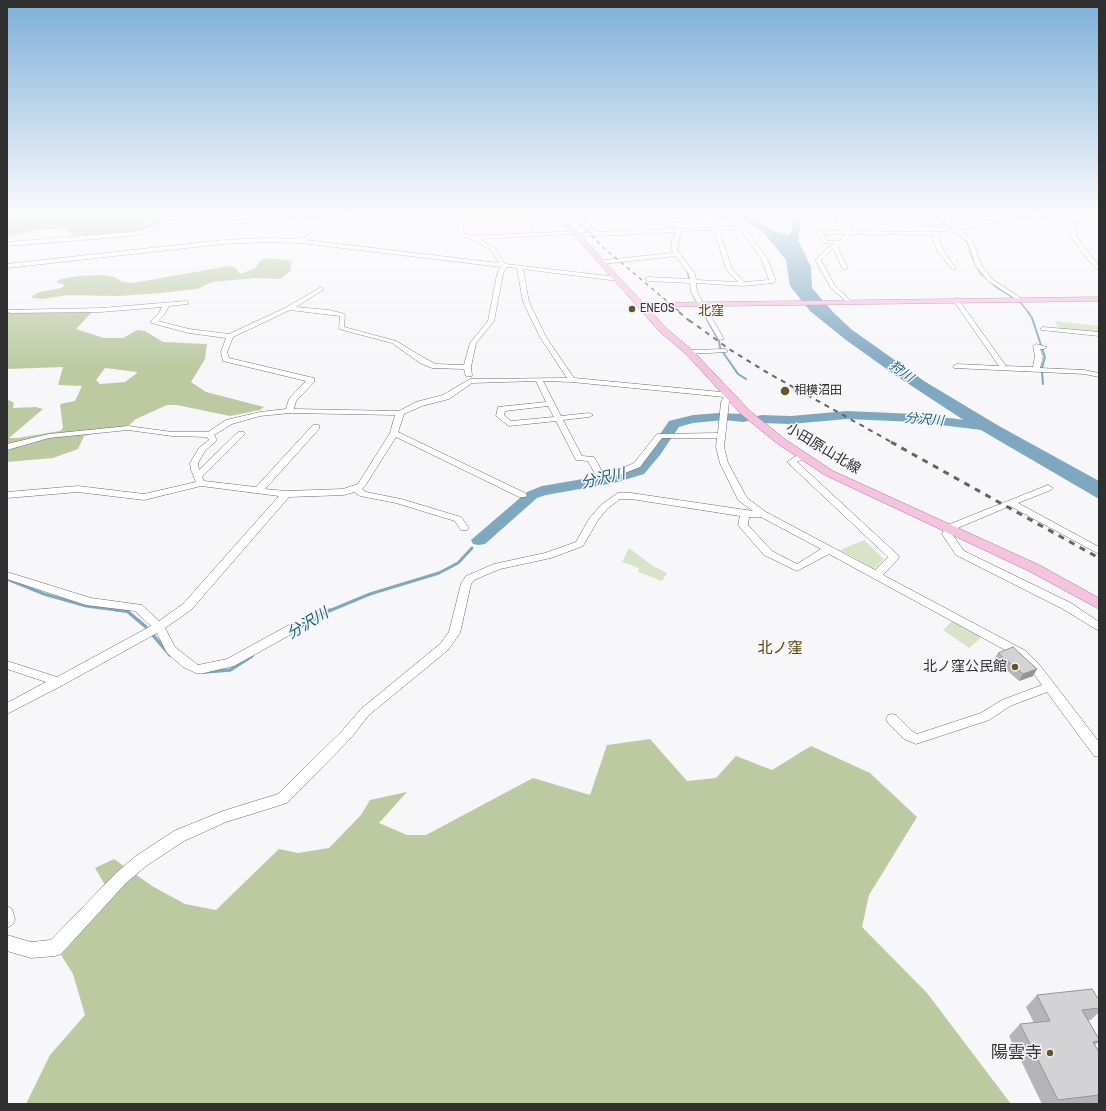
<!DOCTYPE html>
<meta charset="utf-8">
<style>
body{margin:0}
#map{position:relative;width:1106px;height:1111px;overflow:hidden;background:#f7f7fa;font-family:"Archivo Narrow",sans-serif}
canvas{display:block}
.frame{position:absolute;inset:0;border:8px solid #2f2f30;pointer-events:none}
</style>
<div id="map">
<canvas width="1106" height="1111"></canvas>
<div class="frame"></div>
</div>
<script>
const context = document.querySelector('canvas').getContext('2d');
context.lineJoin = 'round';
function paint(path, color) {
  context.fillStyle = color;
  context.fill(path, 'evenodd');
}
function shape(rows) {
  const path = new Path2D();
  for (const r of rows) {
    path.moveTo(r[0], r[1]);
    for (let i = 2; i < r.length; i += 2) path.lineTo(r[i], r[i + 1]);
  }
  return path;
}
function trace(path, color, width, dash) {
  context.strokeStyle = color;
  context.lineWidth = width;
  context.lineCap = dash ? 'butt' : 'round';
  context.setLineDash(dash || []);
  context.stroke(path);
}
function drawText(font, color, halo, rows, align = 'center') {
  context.font = font + ' "Archivo Narrow","Noto Sans JP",sans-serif';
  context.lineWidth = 3;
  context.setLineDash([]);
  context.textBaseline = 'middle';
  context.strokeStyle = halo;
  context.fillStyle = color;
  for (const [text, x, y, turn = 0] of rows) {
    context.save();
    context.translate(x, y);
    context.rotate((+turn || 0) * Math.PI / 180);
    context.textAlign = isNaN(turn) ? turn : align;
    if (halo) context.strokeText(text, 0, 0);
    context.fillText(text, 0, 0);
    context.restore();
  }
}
paint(shape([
 [461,213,535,213,533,234,475,237,465,235]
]), '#fee8e7');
paint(shape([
 [1055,321,1099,326,1099,334,1059,329],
 [864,540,884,559,874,569,840,550],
 [629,548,653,566,667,573,662,581,638,572,639,568,622,562],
 [953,620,982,637,969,648,943,630]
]), '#d9e3c8');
paint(shape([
 [7,213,27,215,37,213,144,213,146,218,153,213,174,213,176,217,161,227,131,232,77,236,70,235,69,231,64,228,36,230,7,237],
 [267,258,292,261,290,272,280,279,256,278,212,282,197,289,160,293,119,296,68,295,43,299,33,298,32,296,40,292,61,288,65,285,56,282,61,279,77,276,102,275,114,277,123,282,133,283,229,266,236,268,240,274,255,268,261,260],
 [18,309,57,313,92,312,76,329,104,338,123,338,137,330,145,331,163,342,207,344,205,359,191,382,206,392,264,407,260,410,230,416,177,405,167,405,136,419,129,425,84,436,78,449,53,458,7,462,7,399,14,403,13,408,36,407,43,409,9,438,17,438,60,431,63,428,60,404,75,401,82,386,58,385,63,367,7,369,7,310],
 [105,368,137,372,137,373,125,382,100,384,96,380],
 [650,739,687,781,716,778,736,756,772,770,811,746,870,773,917,817,869,895,862,927,927,993,1011,1104,26,1104,50,1055,85,1015,73,974,61,955,112,897,95,868,114,859,152,886,185,904,216,910,279,849,298,853,329,848,361,815,370,800,407,792,379,823,407,835,426,835,533,778,590,795,607,745]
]), '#bcc9a1');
paint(shape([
 [731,213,749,213,772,230,791,236,797,224,799,242,811,267,812,288,833,312,851,329,924,381,999,426,1099,481,1099,499,962,419,895,375,846,340,810,311,790,286,786,260,762,231]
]), '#7ea8c0');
trace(shape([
 [931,213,955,232],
 [1076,213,1088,215,1099,226],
 [669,223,675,229,674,238],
 [962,238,967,241,972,257,981,274,996,287,1012,297],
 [687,271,690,282],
 [694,297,703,313],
 [1020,302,1029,313]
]), '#7ea8c0', 1.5);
trace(shape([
 [703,312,719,341,720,348,738,374,746,379],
 [1028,312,1032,318,1045,357,1042,368],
 [1042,372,1043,384]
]), '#7ea8c0', 2);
trace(shape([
 [7,579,44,594,86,606,125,611],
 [329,611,370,594,439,573,458,563,472,548]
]), '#7ea8c0', 3);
trace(shape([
 [116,610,127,611,146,627],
 [296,629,330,610],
 [153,635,170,655],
 [204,672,230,670,252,656]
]), '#7ea8c0', 3.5);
paint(shape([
 [792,213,800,213,800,231,790,246,787,247,782,244,792,231,792,213],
 [847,411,916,414,990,423,995,424,997,427,995,430,990,431,916,422,847,419,791,424,762,423,757,422,755,419,757,416,762,415,791,416,847,411],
 [719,413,743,414,748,415,750,418,748,421,743,422,724,420,693,423,679,427,660,455,644,474,614,483,546,495,537,498,485,544,479,545,473,544,471,540,527,492,542,486,612,474,634,468,650,449,669,421,693,415,719,413]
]), '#7ea8c0');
const minor = shape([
 [351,213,381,213,222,225,166,225,158,229,132,236,7,246,7,242,132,232,154,227,165,221,222,221,351,213],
 [456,213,461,213,464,234,473,236,576,231,576,233,574,234,479,239,495,248,505,264,618,277,621,279,618,281,523,269,529,302,546,337,574,378,732,393,733,395,729,402,724,447,728,463,747,498,766,512,875,570,888,557,787,462,799,454,805,454,805,458,797,462,898,555,899,557,898,559,883,575,1026,651,1039,664,1099,742,1099,757,1094,756,1047,692,1010,706,989,720,916,744,904,739,888,723,886,719,888,715,892,714,896,715,912,731,917,734,981,713,1002,700,1042,685,1031,670,1018,657,829,554,797,571,764,555,738,525,740,516,631,499,620,499,607,509,598,520,583,546,551,558,500,569,474,580,471,584,460,633,448,650,369,715,350,739,287,803,226,822,184,841,146,866,126,883,61,954,55,956,31,958,7,951,7,935,31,942,51,940,116,873,136,856,174,831,223,811,278,794,342,731,361,709,440,644,449,632,461,584,466,576,494,564,545,553,576,542,589,519,601,505,618,493,631,493,753,511,738,500,720,463,716,447,717,438,662,438,640,467,620,475,599,477,596,476,588,461,576,460,556,421,509,426,496,416,498,407,546,402,536,381,472,383,449,399,422,406,404,414,398,432,525,493,527,495,525,497,519,497,396,437,365,486,362,489,366,492,401,499,461,517,469,528,467,530,461,530,455,521,396,503,360,496,354,492,344,495,289,497,191,610,165,628,175,647,198,665,227,659,289,625,297,625,299,628,297,631,234,666,204,673,196,673,183,667,167,653,157,633,63,685,7,714,7,703,46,682,7,669,7,661,57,677,151,626,135,611,86,605,7,579,7,572,91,598,142,605,159,621,183,604,279,496,201,486,144,500,78,492,7,498,7,492,78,486,144,494,196,482,191,470,190,463,199,448,209,440,207,437,172,436,128,430,49,438,7,450,7,444,49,434,128,426,172,432,208,432,226,420,260,412,286,409,289,399,306,381,223,361,221,352,226,338,189,333,151,323,150,322,159,313,162,307,101,312,10,313,8,312,8,310,101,308,186,301,188,302,188,304,169,306,164,315,158,321,189,329,229,334,287,307,321,287,323,288,323,290,296,307,329,310,345,314,344,327,396,341,426,359,436,364,464,365,470,343,488,321,497,274,501,267,300,243,265,242,223,244,7,268,7,264,223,240,265,238,299,239,308,235,321,223,336,220,338,223,325,225,312,237,306,240,499,263,491,250,471,239,460,236,456,213],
 [506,267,517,268,523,302,540,337,567,378,470,379,443,395,416,402,399,411,294,409,296,401,314,382,314,378,229,358,227,352,233,337,290,310,340,316,339,329,392,343,420,363,432,368,464,369,466,376,472,376,471,367,476,343,494,321,503,274,506,267],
 [543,381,572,382,724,397,721,402,718,433,657,434,634,463,618,470,602,471,594,457,582,456,563,420,589,417,593,415,589,413,561,416,543,381],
 [548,406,554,417,511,421,504,415,505,411,548,406],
 [290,413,395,415,390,433,358,484,343,489,286,491,265,489,319,429,319,425,313,425,256,487,204,481,202,477,245,434,244,432,238,432,199,470,198,463,205,451,217,440,214,435,232,424,260,416,290,413],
 [749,517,761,517,821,549,797,564,772,551,748,525,749,517],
 [571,213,576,213,597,232,639,230,623,213,628,213,645,230,741,226,747,231,767,258,776,281,773,283,743,286,696,283,697,292,724,339,719,340,691,292,690,283,648,281,645,279,648,277,690,279,689,274,676,256,603,264,600,262,603,260,673,253,671,250,672,241,676,232,577,237,574,235,575,234,592,233,571,213],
 [719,229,738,229,743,233,761,258,769,280,744,282,732,269,719,229],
 [714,230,726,269,738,282,696,280,695,274,677,250,681,231,714,230],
 [654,213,659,213,666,219,715,217,711,213,717,213,723,218,720,220,669,222,672,225,669,227,654,213],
 [827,213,832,213,838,226,845,227,857,213,862,213,850,228,850,231,943,232,968,224,1030,213,1043,213,1060,216,1060,213,1065,213,1065,217,1099,223,1099,227,1068,221,1073,226,1079,240,1099,266,1099,271,1087,259,1073,240,1068,226,1062,220,1036,215,959,230,972,240,982,266,992,279,1021,298,1022,299,1019,301,988,281,976,266,967,241,954,232,938,237,944,252,956,268,953,270,938,252,932,237,935,235,851,234,843,244,837,247,848,268,847,269,843,269,833,249,821,260,835,286,851,301,848,303,831,288,815,260,827,248,834,244,823,243,817,231,845,231,834,229,827,213],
 [823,234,845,234,840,241,827,241,823,234],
 [909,213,914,213,921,223,947,226,944,228,917,225,909,213],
 [956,298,958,299,1006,366,1033,367,1035,356,1033,346,1036,344,1047,347,1044,349,1040,349,1043,356,1040,368,1084,370,1099,373,1099,377,1084,374,954,368,953,366,957,364,999,366,953,300,956,298],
 [1043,327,1099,332,1099,336,1041,330,1040,329,1043,327],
 [725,349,727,350,727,352,689,354,686,352,689,350,725,349],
 [1048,485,1053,488,1051,490,1018,503,1099,547,1099,554,1010,506,953,530,952,534,964,551,1071,603,1099,622,1099,631,1063,609,956,555,942,534,945,526,1048,485],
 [7,906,12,909,15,920,12,925,7,928,7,906]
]);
const major = shape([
 [546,213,553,213,579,234,643,303,1099,297,1099,301,647,307,666,328,692,350,750,411,786,440,833,471,1039,565,1099,598,1099,609,1029,571,825,475,778,444,742,415,686,354,660,332,575,236,546,213]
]);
trace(minor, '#6b6c6e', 1);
trace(major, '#aa7592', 1);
paint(minor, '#fff');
paint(major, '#f4c3dd');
trace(shape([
 [568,213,604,248,681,313]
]), '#636364', 1.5, [4, 4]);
trace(shape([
 [679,312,693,324],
 [689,320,729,349,768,373,893,443]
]), '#636364', 2, [5, 5]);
trace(shape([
 [891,442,1099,558]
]), '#636364', 3, [6, 6]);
paint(shape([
 [998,653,1033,676,1019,681,994,659],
 [1037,995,1099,1000,1099,1012,1091,1020,1088,1020,1099,1039,1099,1042,1095,1045,1099,1052,1099,1104,1042,1104,1009,1036,1020,1024,1034,1023,1026,1007]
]), '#b5b5b8');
paint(shape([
 [1037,669,1033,676,1019,681,1023,674]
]), '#949496');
const building = shape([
 [1013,647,1037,669,1023,674,998,653,1013,647],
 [1092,989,1099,1000,1099,1008,1082,1010,1099,1039,1099,1041,1093,1042,1099,1052,1099,1095,1058,1100,1020,1024,1050,1021,1037,995,1092,989]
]);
paint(building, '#d3d3d6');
trace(building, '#949496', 1);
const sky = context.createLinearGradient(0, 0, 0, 369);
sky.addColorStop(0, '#7dafd8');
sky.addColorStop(0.58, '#fbfbfd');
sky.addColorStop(1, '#fbfbfd00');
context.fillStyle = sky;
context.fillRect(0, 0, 1106, 369);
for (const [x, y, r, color] of [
 [632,309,4,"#655522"],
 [785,391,5,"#655522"],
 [1015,667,4,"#655522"],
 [1050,1053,4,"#655522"]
]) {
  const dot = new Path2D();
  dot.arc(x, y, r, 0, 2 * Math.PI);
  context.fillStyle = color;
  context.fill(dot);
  trace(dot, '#f7f7fa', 1.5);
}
drawText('12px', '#2f2f30', '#f7f7fa', [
 ["ENEOS",640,309],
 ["相模沼田",794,391]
], 'left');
drawText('13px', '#594706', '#f7f7fa', [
 ["北窪",711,312]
]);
drawText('italic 13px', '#115f7f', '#f7f7fa', [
 ["狩川",901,372,36],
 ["分沢川",924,420,5]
]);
drawText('14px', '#2f2f30', '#f7f7fa', [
 ["小田原山北線",823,449,31]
]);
drawText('14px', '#2f2f30', '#f7f7fa', [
 ["北ノ窪公民館",1007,667]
], 'right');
drawText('italic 15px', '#115f7f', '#f7f7fa', [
 ["分沢川",603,479,-13],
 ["分沢川",308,624,-31]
]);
drawText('15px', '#594706', '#f7f7fa', [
 ["北ノ窪",780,649]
]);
drawText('17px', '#2f2f30', '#f7f7fa', [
 ["陽雲寺",1042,1053]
], 'right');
</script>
